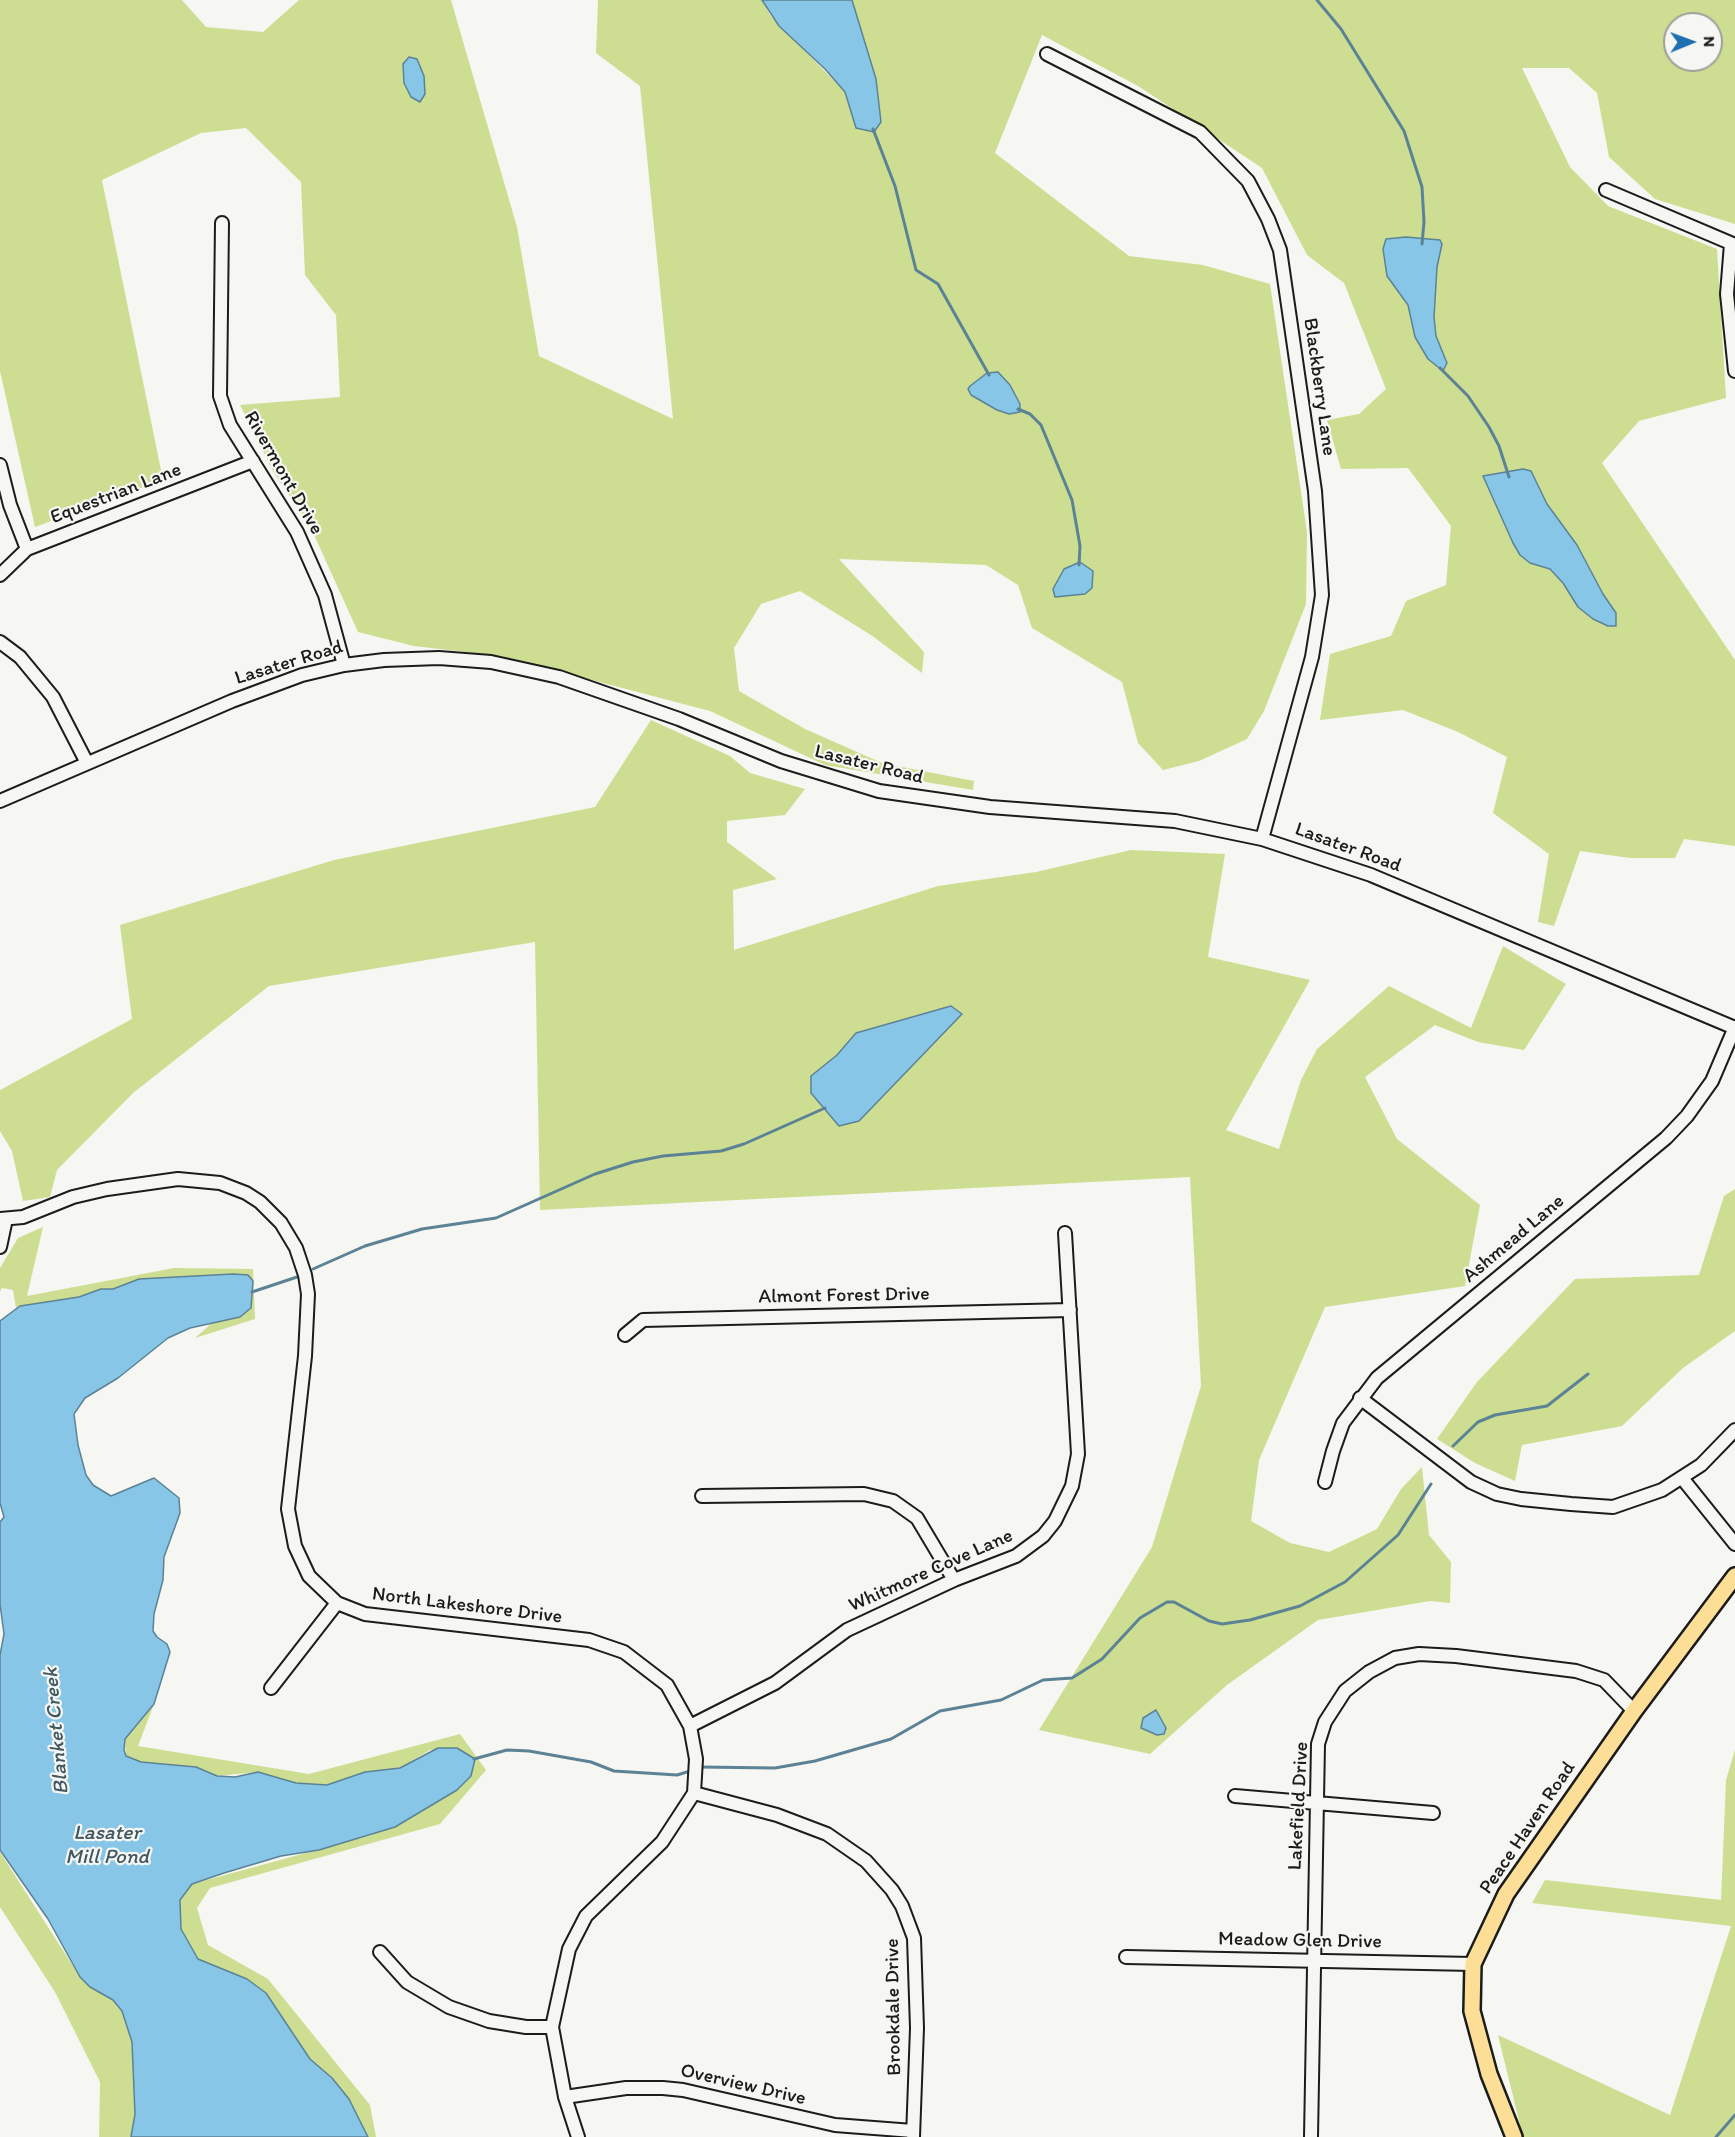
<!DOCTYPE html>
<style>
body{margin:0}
#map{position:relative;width:1735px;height:2137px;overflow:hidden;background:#f6f6f2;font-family:Itim,sans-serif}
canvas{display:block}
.north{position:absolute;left:1663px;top:12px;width:60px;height:60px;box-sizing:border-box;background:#f6f6f2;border:2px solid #9f9f9c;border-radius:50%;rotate:89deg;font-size:16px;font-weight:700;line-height:24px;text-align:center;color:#1c1c1c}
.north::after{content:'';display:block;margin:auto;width:21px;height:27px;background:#1f6fb2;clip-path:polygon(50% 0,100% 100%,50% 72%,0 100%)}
</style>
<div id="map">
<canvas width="1735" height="2137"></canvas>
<div class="north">N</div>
</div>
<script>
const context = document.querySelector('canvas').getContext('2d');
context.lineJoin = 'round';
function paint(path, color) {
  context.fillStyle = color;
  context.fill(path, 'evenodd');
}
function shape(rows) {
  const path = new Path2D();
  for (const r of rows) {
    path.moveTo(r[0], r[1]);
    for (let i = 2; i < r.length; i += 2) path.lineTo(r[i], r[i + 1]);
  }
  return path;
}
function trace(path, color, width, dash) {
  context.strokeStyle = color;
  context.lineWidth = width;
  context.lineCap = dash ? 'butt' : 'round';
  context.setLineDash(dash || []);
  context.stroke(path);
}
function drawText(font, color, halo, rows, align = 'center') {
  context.font = font + ' Itim,sans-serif';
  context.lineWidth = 4.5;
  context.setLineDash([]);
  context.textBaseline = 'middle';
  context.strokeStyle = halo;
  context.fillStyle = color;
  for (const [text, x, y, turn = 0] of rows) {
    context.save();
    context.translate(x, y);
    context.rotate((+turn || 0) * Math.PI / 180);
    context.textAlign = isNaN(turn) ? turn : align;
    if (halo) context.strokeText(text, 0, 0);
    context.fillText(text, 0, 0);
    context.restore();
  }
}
paint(shape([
 [0,0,182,0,206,27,263,32,299,0,451,0,517,227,539,356,673,419,640,86,596,53,598,0,762,0,770,15,845,92,856,128,876,79,852,0,1735,0,1735,224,1655,199,1609,157,1597,93,1569,68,1522,68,1570,167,1608,206,1717,249,1726,398,1639,421,1602,463,1735,660,1735,846,1684,839,1675,858,1630,858,1580,851,1554,926,1538,922,1549,854,1493,813,1507,757,1458,732,1403,710,1320,720,1330,654,1391,636,1406,601,1446,585,1451,526,1408,468,1341,469,1327,420,1359,414,1386,389,1344,283,1307,255,1262,168,1138,86,1042,35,995,153,1129,256,1203,265,1270,284,1307,532,1306,604,1264,711,1247,739,1199,761,1163,770,1138,743,1122,682,1032,628,1018,585,986,565,839,559,924,652,922,673,871,635,800,591,761,604,734,648,739,691,805,729,882,763,974,781,973,790,825,765,710,711,500,656,414,646,358,632,310,526,274,473,240,405,340,397,336,315,305,275,301,182,246,128,201,133,102,180,163,480,35,527,0,371],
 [1675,24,1711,24,1711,60,1675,60],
 [1405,237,1440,240,1442,244,1437,267,1434,317,1436,336,1447,363,1415,337,1408,305,1387,276,1383,249],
 [1547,503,1577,545,1603,594,1616,613,1616,625,1608,626,1578,607,1563,583,1550,569,1530,563,1503,521,1503,517],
 [651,720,730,756,750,773,805,789,785,815,727,821,727,842,777,879,733,890,734,950,938,886,1036,872,1131,850,1225,854,1208,957,1310,980,1226,1130,1279,1149,1301,1080,1317,1049,1389,986,1471,1028,1503,946,1566,984,1524,1050,1478,1042,1435,1025,1365,1077,1397,1139,1480,1205,1465,1286,1325,1307,1259,1460,1251,1521,1290,1543,1329,1552,1377,1529,1401,1489,1422,1467,1429,1535,1451,1562,1450,1603,1430,1601,1318,1620,1227,1685,1150,1754,1039,1730,1152,1547,1201,1386,1190,1177,540,1210,535,942,269,986,133,1093,57,1170,50,1197,23,1201,12,1151,0,1131,0,1090,132,1019,120,925,334,860,595,807],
 [1735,1189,1735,1331,1683,1368,1622,1426,1522,1445,1515,1481,1475,1463,1437,1439,1477,1382,1575,1279,1699,1275,1724,1196],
 [43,1227,27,1296,174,1268,253,1269,255,1319,195,1338,213,1322,225,1321,248,1275,233,1274,139,1279,113,1289,101,1289,79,1297,16,1308,13,1290,2,1288,0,1291,0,1268,18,1238],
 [154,1704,138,1746,309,1774,460,1734,486,1770,440,1824,210,1888,197,1908,208,1945,268,1979,370,2105,376,2137,367,2137,247,1979,198,1959,181,1929,180,1900,192,1884,372,1835,472,1770,475,1759,430,1750,400,1768,365,1772,327,1785,296,1783,258,1772,217,1776,196,1767,140,1762,126,1756,125,1739],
 [1735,1750,1735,2137,1523,2137,1498,2035,1670,2115,1731,1926,1532,1903,1545,1880,1721,1900,1726,1780],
 [0,1852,80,1977,90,1987,113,2000,122,2011,132,2042,135,2114,131,2137,99,2137,100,2082,55,1992,0,1907]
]), '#cdde92');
const water = shape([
 [762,0,852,0,876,79,881,122,874,132,856,128,845,92,825,69,779,26,762,0],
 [409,57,417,59,424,76,425,94,420,102,411,97,404,83,403,64,409,57],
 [1406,237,1440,240,1442,244,1437,267,1434,317,1436,336,1447,363,1443,371,1428,359,1415,337,1408,305,1387,276,1383,249,1386,239,1406,237],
 [998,372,1010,385,1020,404,1020,412,1009,414,997,410,971,395,968,389,970,386,987,373,998,372],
 [1523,469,1531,471,1547,504,1577,545,1603,594,1616,613,1616,626,1608,626,1593,619,1578,607,1563,583,1550,569,1530,563,1520,555,1513,543,1483,476,1523,469],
 [1080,562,1093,571,1092,588,1085,594,1055,597,1053,589,1064,569,1080,562],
 [951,1006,962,1014,859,1121,839,1126,811,1093,811,1076,837,1055,856,1033,951,1006],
 [233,1274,248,1275,253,1281,251,1308,240,1317,190,1328,168,1338,118,1378,85,1398,74,1414,78,1445,86,1475,93,1485,111,1496,154,1478,179,1498,180,1513,164,1557,163,1580,154,1614,153,1631,157,1637,167,1644,170,1652,154,1704,125,1739,124,1750,126,1756,141,1762,196,1767,217,1776,235,1777,258,1772,296,1783,327,1785,365,1772,400,1768,438,1748,457,1748,475,1759,471,1776,457,1790,395,1827,319,1850,281,1856,224,1873,192,1884,180,1900,181,1929,198,1959,247,1979,266,1993,310,2059,332,2078,349,2099,368,2137,131,2137,135,2114,132,2042,122,2011,113,2000,90,1987,80,1977,48,1919,0,1850,0,1655,4,1634,0,1604,0,1522,4,1517,0,1503,0,1321,20,1306,79,1297,101,1289,113,1289,139,1279,233,1274],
 [1156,1710,1166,1728,1164,1734,1157,1735,1141,1728,1143,1718,1156,1710]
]);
paint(water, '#87c6e7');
trace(water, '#5c8296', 1.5);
trace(shape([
 [1317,0,1341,29,1404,131,1422,187,1424,222,1422,244],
 [873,129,895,186,916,270,938,284,989,375],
 [1440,368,1468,396,1489,427,1499,446,1509,477],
 [1018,409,1030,414,1041,425,1072,500,1080,546,1079,565],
 [313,1269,365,1246,422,1229,496,1218,595,1174,633,1162,663,1156,721,1151,744,1144,825,1108],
 [252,1292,297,1277],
 [1453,1446,1478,1422,1495,1415,1547,1406,1588,1374],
 [474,1759,507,1750,529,1751,591,1762,614,1771,677,1775,687,1772],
 [700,1767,775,1768,815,1761,891,1739,940,1711,1001,1700,1043,1680,1072,1678,1102,1659,1140,1618,1167,1602,1174,1602,1209,1621,1222,1624,1250,1620,1300,1606,1345,1582,1398,1535,1431,1484],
 [1716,2137,1735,2115]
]), '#5c8296', 3);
const minor = shape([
 [1047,54,1200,132,1248,181,1268,219,1280,250,1315,491,1322,595,1312,657,1262,839],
 [1606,190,1735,245],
 [222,223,220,396,230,425,297,532,325,595,344,665],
 [1731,244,1727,294,1735,371],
 [0,465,10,505,27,549],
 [0,575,27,549,253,461],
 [0,642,20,657,53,697,87,763],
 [0,801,232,701,302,675,344,665,384,660,439,658,491,662,559,677,679,719,781,761,879,791,990,807,1175,821,1262,839,1371,875,1735,1028],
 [0,1219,23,1217,73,1197,107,1189,178,1179,220,1183,246,1193,260,1202,281,1223,296,1248,305,1275,308,1294,305,1356,288,1509,295,1546,309,1576,337,1603,365,1614,589,1640,624,1652,667,1685,690,1726,696,1759,694,1793,662,1842,586,1916,569,1949,552,2027,565,2097,578,2137],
 [0,1247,6,1219],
 [625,1335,643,1320,1070,1310],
 [1360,1398,1471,1482,1497,1494,1521,1499,1571,1504,1613,1507,1662,1490,1701,1465,1735,1430],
 [1682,1478,1735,1544],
 [1325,1482,1333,1451,1343,1423,1377,1378,1666,1138,1687,1116,1712,1081,1735,1027],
 [702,1496,864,1494,893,1501,917,1518,954,1580],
 [271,1688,337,1603],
 [690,1726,775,1683,847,1630,954,1580,1016,1556,1043,1536,1055,1521,1072,1486,1078,1454,1065,1233],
 [694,1793,777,1815,827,1834,866,1861,892,1890,902,1906,914,1938,917,2028,913,2137],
 [1235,1796,1433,1813],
 [380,1952,407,1982,449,2007,489,2021,526,2027,552,2027],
 [1126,1957,1473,1964],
 [565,2097,626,2088,663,2088,683,2090,835,2125,913,2131],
 [1311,2137,1318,1744,1325,1722,1345,1691,1369,1672,1395,1658,1419,1654,1456,1656,1576,1671,1604,1680,1634,1711]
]);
const major = shape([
 [1514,2137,1489,2074,1472,2011,1473,1964,1506,1894,1634,1711,1735,1576]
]);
trace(minor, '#1c1c1c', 16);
trace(major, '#1c1c1c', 20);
trace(minor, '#f6f6f2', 12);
trace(major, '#fdde96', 15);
drawText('20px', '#1c1c1c', '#f6f6f2', [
 ["Blackberry Lane",1319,387,82],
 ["Rivermont Drive",283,473,60],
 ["Equestrian Lane",116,494,-21],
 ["Lasater Road",289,663,-17],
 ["Lasater Road",869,765,14],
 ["Lasater Road",1348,848,20],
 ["Ashmead Lane",1514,1239,-40],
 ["Almont Forest Drive",844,1296,-1],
 ["Whitmore Cove Lane",931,1571,-24],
 ["North Lakeshore Drive",467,1606,7],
 ["Lakefield Drive",1299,1806,-87],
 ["Peace Haven Road",1528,1828,-56],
 ["Meadow Glen Drive",1300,1941,1],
 ["Brookdale Drive",894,2007,-91],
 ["Overview Drive",743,2085,13]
]);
drawText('italic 21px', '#415863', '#f6f6f2', [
 ["Blanket Creek",57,1731,-95],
 ["Lasater",107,1834],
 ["Mill Pond",107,1858]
]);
</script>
